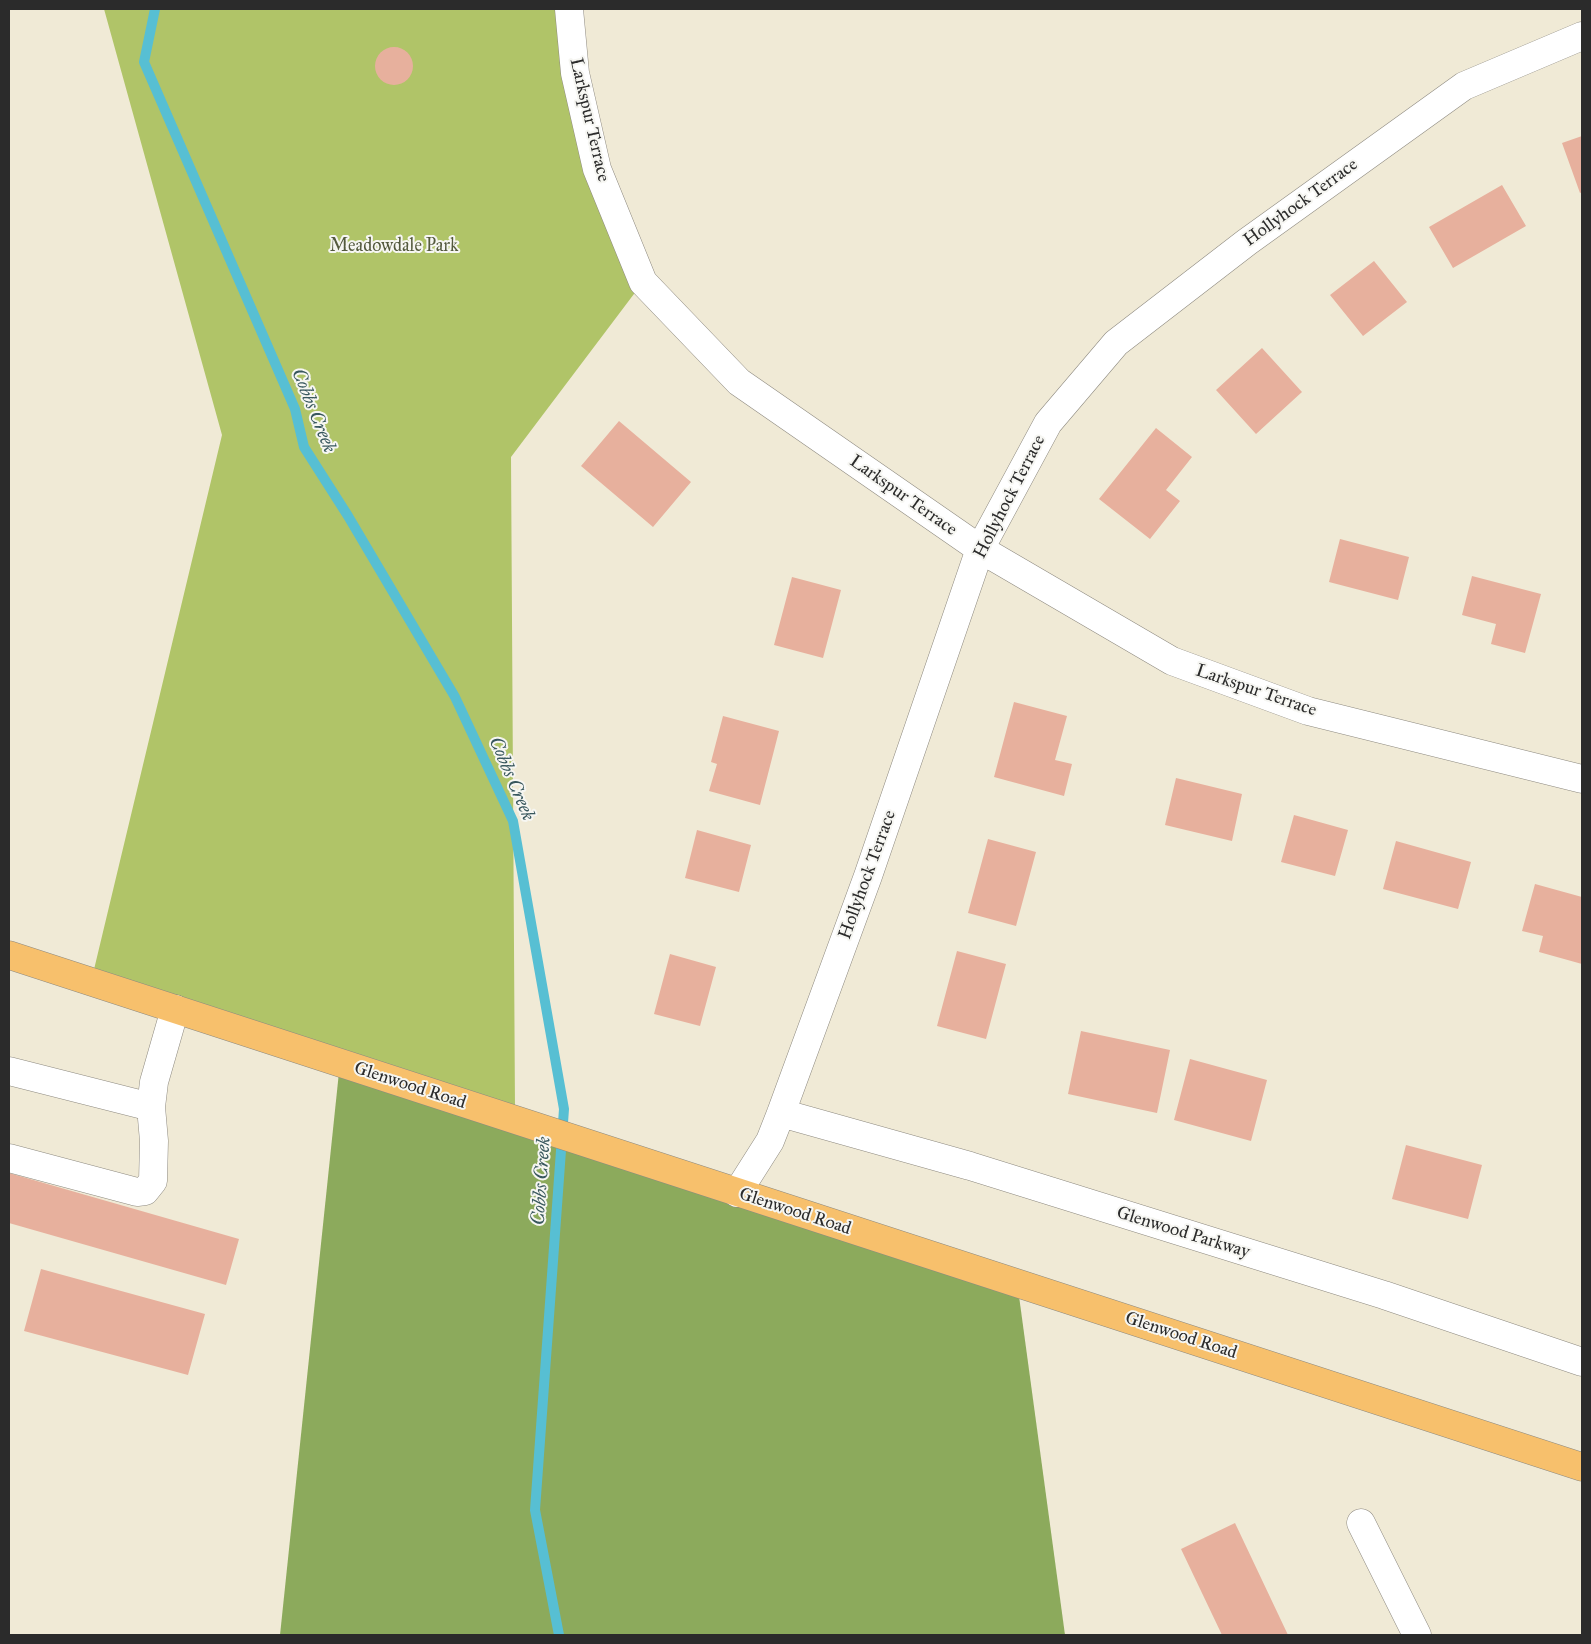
<!DOCTYPE html>
<style>
body{margin:0}
#map{position:relative;width:1591px;height:1644px;overflow:hidden;background:#f0ead6;font-family:"IM FELL Great Primer",serif}
canvas{display:block}
.frame{position:absolute;inset:0;border:10px solid #2b2b2b;pointer-events:none}
</style>
<div id="map">
<canvas width="1591" height="1644"></canvas>
<div class="frame"></div>
</div>
<script>
const context = document.querySelector('canvas').getContext('2d');
context.lineJoin = 'round';
function paint(path, color) {
  context.fillStyle = color;
  context.fill(path, 'evenodd');
}
function shape(rows) {
  const path = new Path2D();
  for (const r of rows) {
    if (r.length === 3) {
      path.moveTo(r[0] + r[2], r[1]);
      path.arc(r[0], r[1], r[2], 0, 2 * Math.PI);
      continue;
    }
    path.moveTo(r[0], r[1]);
    for (let i = 2; i < r.length; i += 2) path.lineTo(r[i], r[i + 1]);
  }
  return path;
}
function trace(path, color, width, dash) {
  context.strokeStyle = color;
  context.lineWidth = width;
  context.lineCap = dash ? 'butt' : 'round';
  context.setLineDash(dash || []);
  context.stroke(path);
}
function drawText(font, color, halo, rows, align = 'center') {
  context.font = font + ' "IM FELL Great Primer",serif';
  context.lineWidth = 4;
  context.setLineDash([]);
  context.textBaseline = 'middle';
  context.strokeStyle = halo;
  context.fillStyle = color;
  for (const [text, x, y, turn = 0] of rows) {
    context.save();
    context.translate(x, y);
    context.rotate((+turn || 0) * Math.PI / 180);
    context.textAlign = isNaN(turn) ? turn : align;
    if (halo) context.strokeText(text, 0, 0);
    context.fillText(text, 0, 0);
    context.restore();
  }
}
paint(shape([
 [104,9,569,9,575,73,643,282,511,457,515,1110,91,982,222,435]
]), '#b0c468');
paint(shape([
 [341,1053,1016,1274,1065,1635,280,1635]
]), '#8caa5c');
trace(shape([
 [155,9,144,62,295,409,304,447,348,516,455,697,513,821,564,1109,535,1510,559,1635]
]), '#57bfd3', 10);
paint(shape([
 [394,66,19],
 [1582,136,1582,192,1580,193,1562,143],
 [1502,185,1526,226,1453,268,1429,227],
 [1374,261,1407,302,1363,336,1330,295],
 [1262,348,1302,392,1256,434,1216,390],
 [619,421,691,482,653,527,581,466],
 [1156,428,1192,457,1166,490,1180,501,1150,539,1099,499],
 [1340,539,1409,557,1398,600,1329,582],
 [1472,576,1541,594,1525,653,1491,644,1496,624,1462,615],
 [792,577,841,590,823,658,774,645],
 [1014,702,1067,716,1055,760,1072,764,1064,796,994,777],
 [723,716,779,731,760,805,709,791,717,764,711,762],
 [1176,778,1242,794,1232,841,1165,825],
 [1294,815,1348,830,1335,876,1281,862],
 [697,830,751,845,739,892,685,878],
 [988,839,1036,852,1016,926,968,913],
 [1396,841,1471,862,1458,909,1383,889],
 [1535,884,1582,897,1582,964,1539,952,1543,936,1522,931],
 [957,951,1006,964,986,1039,937,1026],
 [670,954,716,967,700,1026,654,1014],
 [1081,1031,1170,1050,1157,1113,1068,1094],
 [1190,1059,1267,1080,1251,1141,1174,1120],
 [1406,1145,1482,1165,1468,1219,1392,1199],
 [9,1173,239,1239,226,1285,9,1223],
 [41,1269,205,1314,188,1375,24,1331],
 [1235,1523,1288,1635,1222,1635,1181,1549]
]), '#e7b09d');
const minor = shape([
 [569,9,575,73,597,169,643,282,739,382,980,549,1172,661,1308,711,1582,779],
 [9,1071,151,1107],
 [781,1113,970,1166,1384,1295,1582,1362],
 [9,1158,137,1192,145,1191,153,1181,154,1141,151,1107,154,1082,175,1009],
 [737,1193,770,1141,781,1113,868,876,980,549,1048,423,1116,343,1247,242,1464,86,1582,36],
 [1361,1523,1417,1635]
]);
const major = shape([
 [9,955,1582,1467]
]);
trace(minor, '#8e8a80', 29);
trace(major, '#8e8a80', 29);
trace(minor, '#fff', 28);
trace(major, '#f7c06c', 28);
drawText('18px', '#2b2b2b', '#f6f6f2', [
 ["Larkspur Terrace",589,120,77],
 ["Hollyhock Terrace",1301,203,-36],
 ["Larkspur Terrace",903,496,35],
 ["Hollyhock Terrace",1010,497,-63],
 ["Larkspur Terrace",1256,691,19],
 ["Hollyhock Terrace",868,875,-70],
 ["Glenwood Road",410,1086,18],
 ["Glenwood Road",795,1212,18],
 ["Glenwood Parkway",1183,1233,17],
 ["Glenwood Road",1181,1336,18]
]);
drawText('18px', '#53593d', '#f6f6f2', [
 ["Meadowdale Park",394,247]
]);
drawText('italic 19px', '#38575d', '#f6f6f2', [
 ["Cobbs Creek",313,411,68],
 ["Cobbs Creek",511,779,67],
 ["Cobbs Creek",542,1181,-86]
]);
</script>
